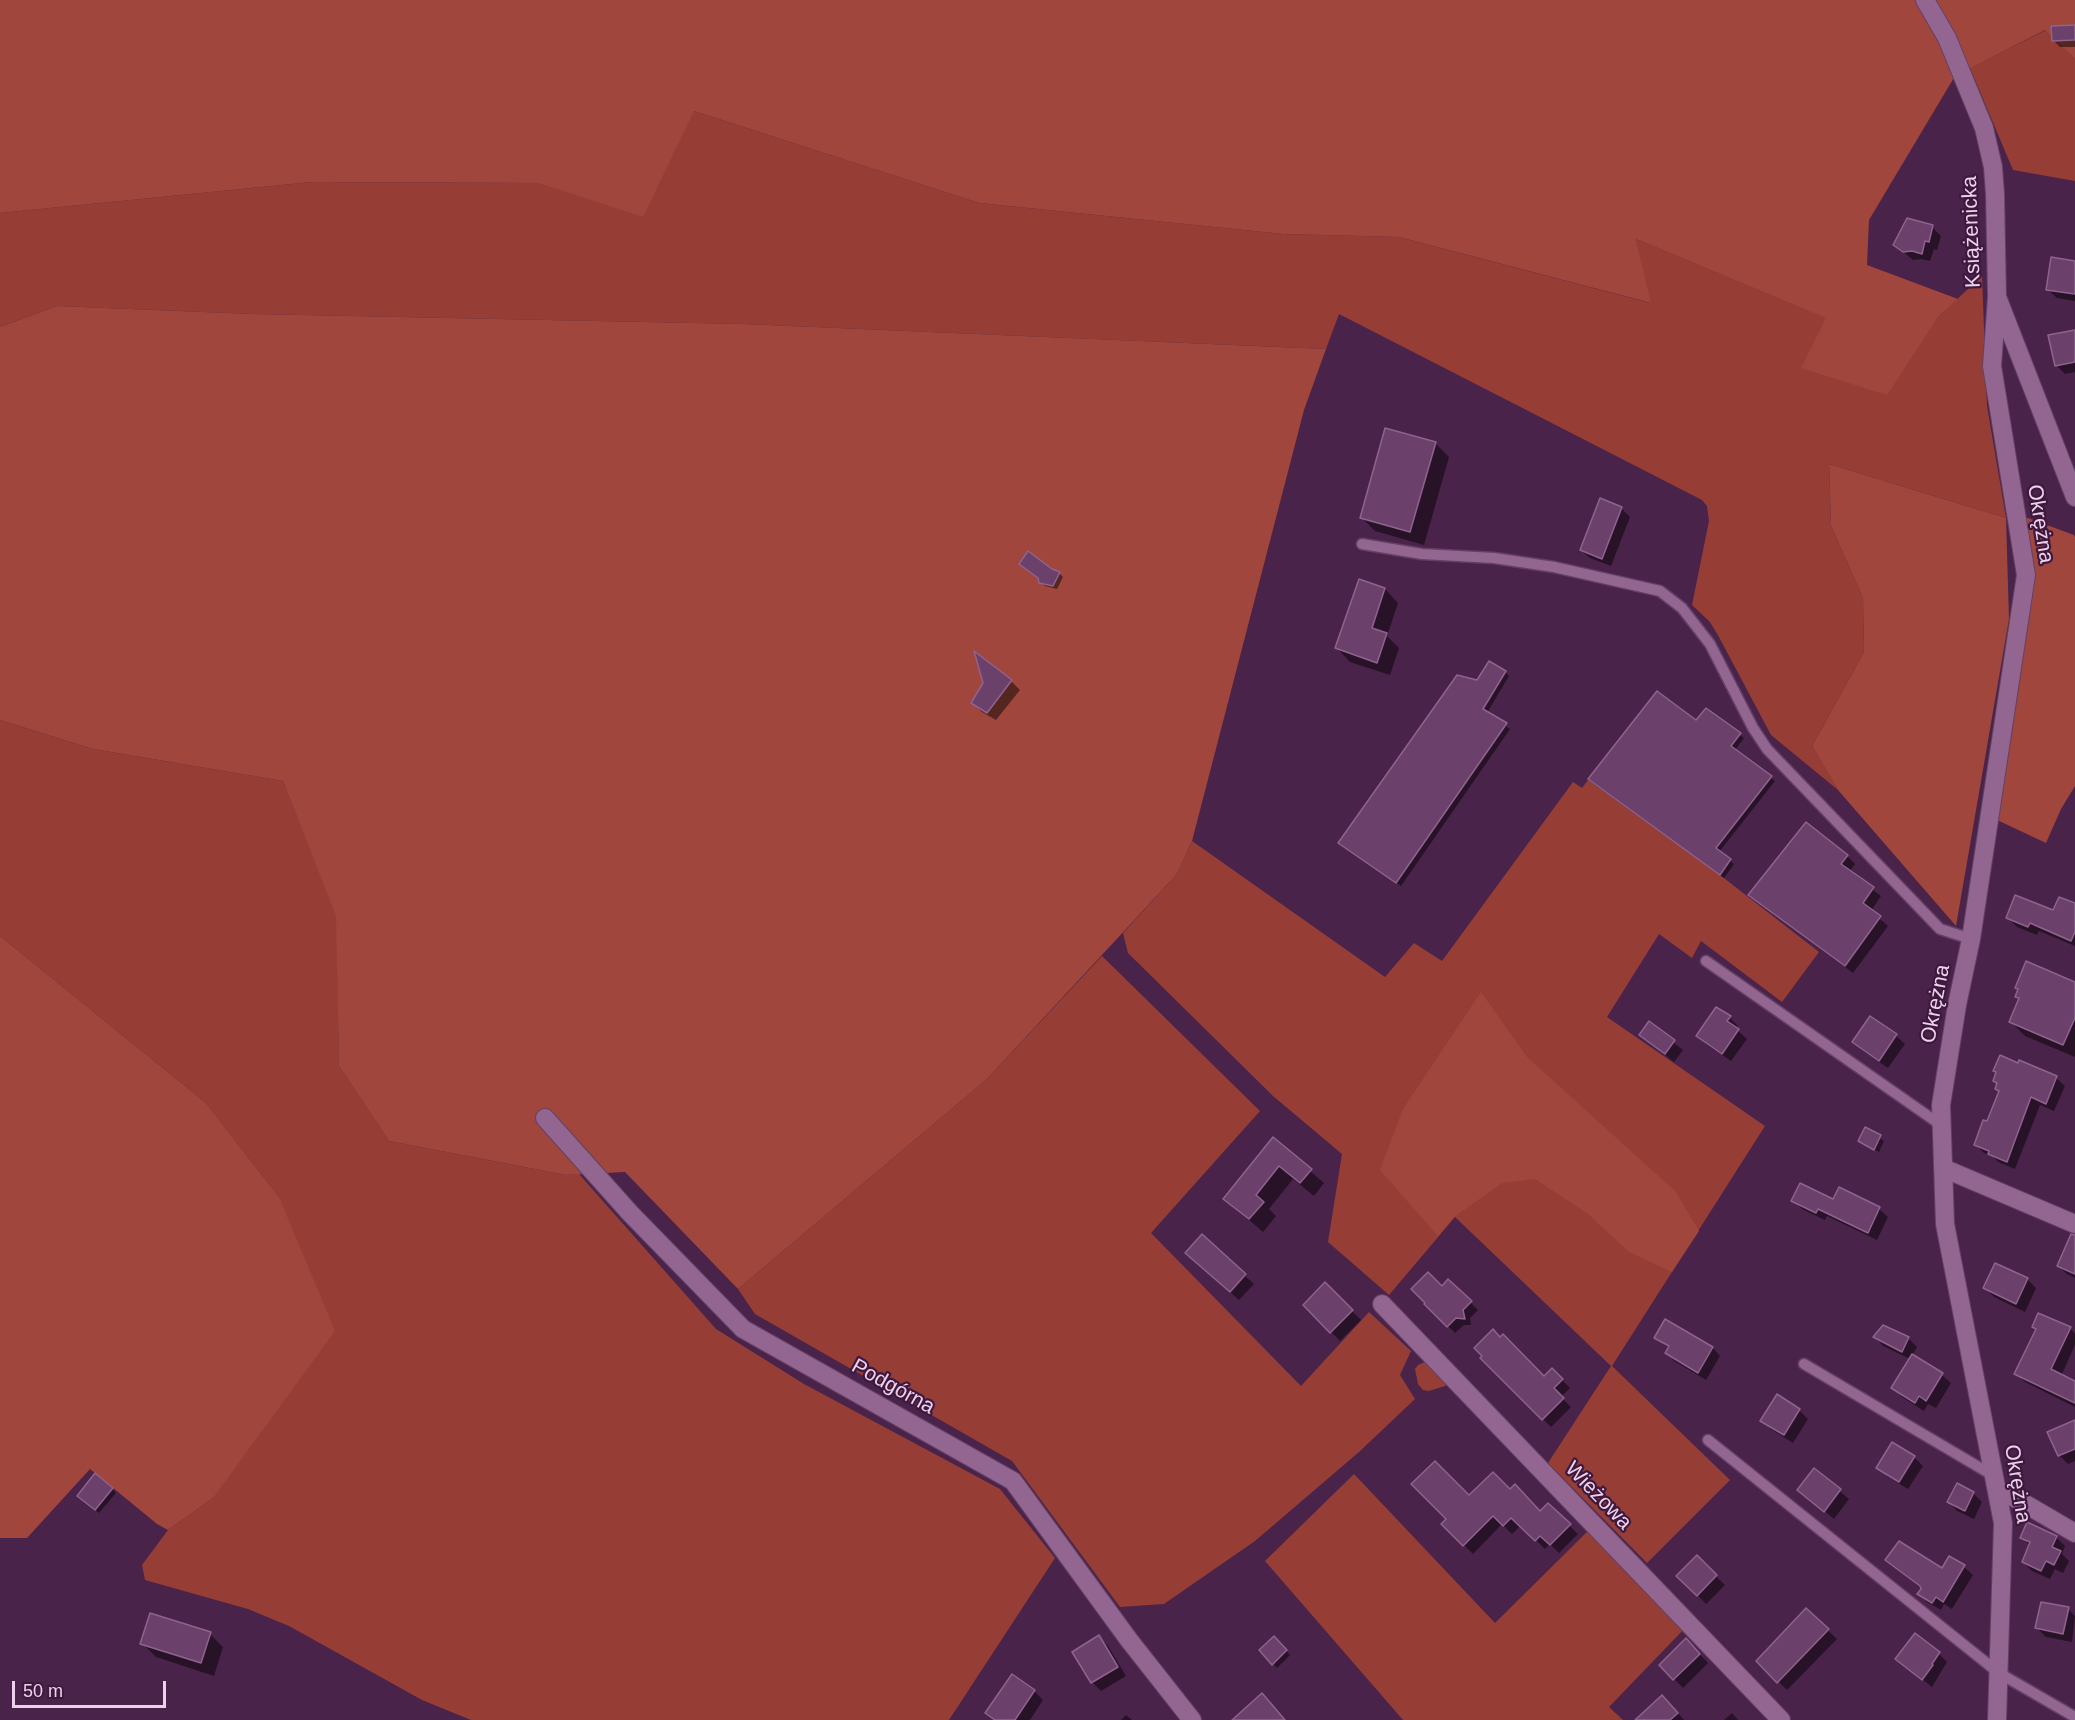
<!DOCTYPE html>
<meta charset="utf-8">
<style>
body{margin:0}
#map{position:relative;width:2075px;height:1720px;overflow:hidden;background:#4a234a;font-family:Helvetica,sans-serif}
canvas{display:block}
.scale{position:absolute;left:12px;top:1681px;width:154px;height:27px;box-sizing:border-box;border:3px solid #ecd3eb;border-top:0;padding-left:8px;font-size:18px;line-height:21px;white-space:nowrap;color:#ecd3eb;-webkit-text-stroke:4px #3f183f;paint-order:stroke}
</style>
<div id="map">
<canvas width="2075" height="1720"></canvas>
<div class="scale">50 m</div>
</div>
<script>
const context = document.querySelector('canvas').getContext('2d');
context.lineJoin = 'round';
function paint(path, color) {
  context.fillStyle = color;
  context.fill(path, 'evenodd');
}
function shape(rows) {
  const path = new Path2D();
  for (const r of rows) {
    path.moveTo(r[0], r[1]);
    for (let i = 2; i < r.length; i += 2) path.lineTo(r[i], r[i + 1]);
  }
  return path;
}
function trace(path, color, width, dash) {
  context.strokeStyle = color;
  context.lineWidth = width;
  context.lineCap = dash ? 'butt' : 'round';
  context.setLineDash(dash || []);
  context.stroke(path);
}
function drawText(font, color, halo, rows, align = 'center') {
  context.font = font + ' Helvetica,sans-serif';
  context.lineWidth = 4.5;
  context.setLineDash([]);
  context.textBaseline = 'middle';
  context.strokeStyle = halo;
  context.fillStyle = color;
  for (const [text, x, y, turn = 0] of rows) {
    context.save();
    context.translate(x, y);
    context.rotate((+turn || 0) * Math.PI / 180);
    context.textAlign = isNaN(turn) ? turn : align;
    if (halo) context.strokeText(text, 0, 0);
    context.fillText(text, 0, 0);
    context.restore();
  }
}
paint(shape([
 [2046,30,2075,59,2075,181,2013,170,1970,68],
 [694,111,979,203,1283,234,1399,237,1650,303,1636,239,1827,318,1886,395,1939,316,1982,276,1987,406,2006,518,1829,464,1831,526,1863,598,1864,652,1812,746,1838,790,1771,735,1719,637,1710,622,1692,605,1709,521,1707,506,1702,500,1339,314,1326,349,744,324,253,314,57,306,0,327,0,213,312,182,539,183],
 [0,720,93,749,283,781,337,916,339,1066,389,1141,566,1175,579,1174,716,1329,804,1384,1000,1489,1055,1558,949,1720,471,1720,422,1700,289,1626,248,1609,145,1580,142,1565,168,1530,213,1498,279,1197,206,1103,0,936],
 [1588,780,1720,875,1819,952,1782,1002,1701,941,1692,958,1659,934,1607,1017,1765,1126,1612,1366,1730,1480,1647,1563,1548,1463,1611,1366,1455,1217,1389,1295,1328,1242,1342,1154,1273,1096,1128,953,1123,933,1177,874,1192,841,1385,977,1414,943,1442,961,1573,782,1582,788],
 [1102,956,1260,1111,1151,1233,1301,1386,1369,1312,1411,1351,1400,1375,1415,1399,1359,1452,1255,1541,1164,1604,1120,1607,1012,1461,755,1314,738,1289,987,1079],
 [1429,1360,1450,1382,1445,1386,1429,1391,1423,1390,1418,1384,1415,1369,1418,1365],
 [1354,1474,1495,1623,1591,1528,1686,1627,1609,1707,1623,1720,1403,1720,1265,1561]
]), '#963e36');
paint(shape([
 [0,0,2075,0,2075,59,2045,30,1955,76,1869,220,1867,265,1958,299,1939,316,1887,395,1801,368,1826,318,1636,239,1651,303,1399,237,1283,234,979,203,694,111,643,217,539,183,312,182,0,213],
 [57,306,253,314,744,324,1326,349,1304,410,1192,841,1177,874,987,1079,738,1289,625,1172,566,1175,389,1141,339,1066,336,916,283,781,93,749,0,720,0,327],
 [1829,464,2006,518,2009,619,1956,926,1838,790,1812,746,1864,652,1863,598,1831,526],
 [2025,517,2074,535,2075,537,2075,786,2061,809,2046,843,1995,819,2034,582],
 [0,936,206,1103,279,1197,335,1331,213,1498,168,1530,157,1524,90,1469,27,1538,0,1538],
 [1481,992,1527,1057,1676,1192,1699,1231,1672,1272,1629,1252,1587,1213,1535,1179,1502,1183,1454,1217,1438,1236,1380,1170,1403,1109]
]), '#a0463d');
paint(shape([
 [2075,26,2075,47,2060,47,2054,41],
 [1932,227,1941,236,1937,250,1934,249,1930,261,1921,259,1913,260,1895,245],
 [2075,262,2075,301,2057,298,2048,290],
 [2075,331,2075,372,2065,374,2057,366],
 [1435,443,1449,457,1424,545,1375,531,1362,518],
 [1621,508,1630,517,1611,566,1590,558,1581,550],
 [1051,570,1059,573,1063,577,1057,589,1045,586,1040,582],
 [1359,581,1385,589,1398,603,1387,636,1399,648,1390,675,1350,662,1337,648],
 [1505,672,1509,676,1487,713,1510,729,1401,886,1344,847,1478,682],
 [1011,681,1020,690,996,720,982,712,973,703],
 [1706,710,1744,738,1735,750,1775,781,1719,852,1734,864,1724,878,1594,783,1697,722],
 [1847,856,1855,864,1849,872,1881,896,1871,911,1888,926,1853,973,1758,903,1750,895],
 [2054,912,2075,912,2075,946,2039,931,2037,935,2017,927,2008,918],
 [2075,983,2075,1057,2025,1036,2011,1022,2020,1000,2017,996,2019,990,2016,988],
 [1730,1018,1738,1026,1736,1029,1747,1039,1731,1061,1707,1045,1698,1036],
 [1870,1018,1896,1036,1905,1044,1888,1068,1862,1050,1854,1042],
 [1649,1024,1683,1050,1674,1062,1641,1035],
 [2020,1062,2056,1078,2065,1086,2054,1111,2040,1105,2015,1169,1998,1162,1993,1156,1984,1153,1975,1144,1988,1123,2000,1092,1996,1089],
 [1865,1129,1884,1141,1879,1152,1860,1141],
 [1273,1139,1324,1183,1314,1196,1293,1179,1269,1209,1276,1216,1263,1232,1225,1199],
 [1840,1189,1879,1209,1888,1217,1877,1240,1827,1216,1825,1220,1802,1209,1793,1200,1834,1201],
 [1202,1237,1254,1284,1239,1300,1196,1262],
 [2075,1255,2075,1278,2067,1274,2058,1266],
 [2027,1279,2036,1288,2025,1312,1994,1297,1985,1288],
 [1448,1281,1478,1310,1470,1318,1471,1325,1464,1325,1455,1333,1426,1304],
 [1325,1284,1361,1320,1340,1341,1305,1305],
 [1665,1321,1713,1348,1720,1356,1706,1380,1674,1361,1667,1353,1670,1349,1656,1337],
 [2033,1327,2070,1328,2075,1334,2075,1345,2061,1376,2075,1383,2075,1407,2025,1382,2016,1373,2037,1331],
 [1875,1337,1908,1338,1917,1347,1912,1356,1942,1375,1951,1383,1936,1408,1928,1404,1924,1411,1902,1397,1893,1388,1910,1359,1883,1346],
 [1482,1358,1544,1378,1552,1370,1570,1388,1561,1397,1571,1407,1551,1427],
 [1777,1396,1799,1410,1808,1419,1793,1443,1771,1429,1762,1421],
 [2075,1421,2075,1461,2068,1464,2059,1455],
 [1914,1457,1923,1466,1908,1489,1887,1476,1878,1467],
 [1814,1470,1849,1499,1834,1519,1799,1490],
 [112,1489,116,1493,99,1513,83,1500],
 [1510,1491,1540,1513,1548,1505,1578,1534,1559,1553,1550,1544,1545,1549,1521,1525,1512,1534,1502,1524,1473,1554,1443,1524,1469,1497],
 [1973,1493,1982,1502,1974,1519,1957,1511,1949,1502],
 [2022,1537,2056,1537,2065,1546,2062,1554,2069,1561,2063,1573,2055,1569,2050,1579,2032,1571,2023,1562,2030,1546],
 [1697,1558,1725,1585,1706,1604,1679,1576],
 [1950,1558,1964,1567,1973,1575,1952,1609,1944,1604,1941,1610,1927,1602,1919,1594,1922,1589,1887,1560,1942,1570],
 [2068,1609,2075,1616,2072,1642,2046,1637,2037,1628],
 [1806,1610,1837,1639,1787,1690,1758,1661],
 [210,1634,223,1647,214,1676,156,1657,142,1643],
 [1099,1637,1108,1646,1126,1676,1101,1691,1092,1682,1074,1652],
 [1274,1638,1290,1655,1277,1668,1261,1650],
 [1686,1640,1708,1663,1683,1688,1661,1665],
 [1939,1654,1947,1662,1932,1687,1897,1659],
 [1012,1676,1034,1691,1043,1700,1030,1720,994,1720,987,1713],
 [1671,1705,1684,1720,1638,1720],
 [1732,1713,1738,1720,1724,1720],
 [1126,1715,1132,1720,1121,1720]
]), '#0007');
const building = shape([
 [2075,25,2075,40,2052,41,2051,26,2075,25],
 [1907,218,1933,225,1929,242,1925,241,1922,254,1912,251,1903,252,1893,245,1907,218],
 [2051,257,2075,261,2075,294,2046,290,2051,257],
 [2075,330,2075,362,2055,366,2048,335,2075,330],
 [1385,428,1436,442,1410,532,1360,518,1385,428],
 [1600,498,1622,507,1602,559,1580,550,1600,498],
 [1028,551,1052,569,1060,572,1053,586,1039,583,1038,578,1019,564,1028,551],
 [1359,579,1385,588,1372,628,1387,633,1377,663,1335,648,1359,579],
 [974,651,1012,680,987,713,971,703,983,683,974,651],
 [1489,661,1506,671,1483,709,1507,723,1396,883,1338,843,1457,675,1477,680,1489,661],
 [1657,691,1696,720,1706,708,1741,733,1731,746,1772,776,1716,848,1731,859,1720,875,1588,779,1657,691],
 [1806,822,1848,855,1841,864,1874,887,1863,903,1881,916,1845,966,1748,895,1806,822],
 [2015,895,2053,910,2059,897,2075,903,2075,932,2071,941,2030,923,2028,927,2006,918,2015,895],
 [2026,961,2075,982,2075,1018,2063,1045,2009,1022,2019,998,2015,997,2018,989,2015,988,2026,961],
 [1716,1007,1731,1016,1727,1021,1739,1029,1722,1054,1696,1036,1716,1007],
 [1870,1016,1897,1034,1879,1061,1852,1042,1870,1016],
 [1649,1021,1675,1040,1665,1054,1639,1035,1649,1021],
 [2000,1055,2018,1063,2019,1060,2057,1076,2046,1104,2031,1097,2007,1162,1988,1154,1989,1151,1974,1145,1983,1120,1987,1121,1999,1091,1995,1089,1997,1083,1993,1081,1996,1072,1993,1071,2000,1055],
 [1865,1127,1881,1135,1874,1150,1858,1141,1865,1127],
 [1273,1137,1312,1169,1300,1183,1279,1166,1256,1195,1264,1202,1249,1219,1223,1199,1273,1137],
 [1800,1183,1833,1199,1839,1187,1880,1207,1868,1233,1818,1209,1816,1213,1791,1201,1800,1183],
 [1202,1234,1246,1274,1230,1292,1185,1253,1202,1234],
 [2071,1234,2075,1235,2075,1274,2057,1266,2071,1234],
 [1995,1263,2028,1278,2016,1304,1983,1288,1995,1263],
 [1428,1272,1442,1286,1448,1279,1472,1301,1463,1310,1465,1319,1456,1318,1447,1327,1424,1304,1425,1303,1411,1289,1428,1272],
 [1325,1282,1353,1310,1330,1333,1303,1305,1325,1282],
 [2038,1313,2071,1327,2051,1369,2075,1381,2075,1403,2014,1374,2036,1329,2032,1327,2038,1313],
 [1665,1319,1713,1347,1698,1373,1665,1353,1669,1346,1654,1338,1665,1319],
 [1883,1325,1909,1337,1902,1352,1873,1337,1883,1325],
 [1493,1329,1500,1337,1503,1334,1544,1376,1552,1368,1563,1379,1554,1388,1564,1398,1542,1420,1480,1358,1482,1356,1474,1348,1493,1329],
 [1912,1354,1943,1373,1926,1401,1919,1396,1915,1403,1891,1388,1912,1354],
 [1777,1394,1800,1409,1784,1435,1760,1421,1777,1394],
 [2075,1420,2075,1449,2058,1456,2047,1432,2075,1420],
 [1892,1442,1915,1456,1899,1482,1876,1468,1892,1442],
 [1435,1461,1469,1495,1493,1472,1510,1489,1515,1484,1540,1511,1548,1503,1571,1524,1550,1545,1540,1536,1535,1541,1511,1518,1503,1526,1493,1516,1463,1546,1441,1524,1446,1519,1411,1484,1435,1461],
 [1814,1468,1841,1489,1824,1512,1797,1490,1814,1468],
 [95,1473,113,1488,95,1510,77,1496,95,1473],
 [1957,1483,1974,1492,1965,1511,1947,1502,1957,1483],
 [2027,1522,2057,1536,2052,1547,2061,1551,2054,1565,2046,1561,2041,1571,2022,1562,2030,1542,2020,1538,2027,1522],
 [1899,1541,1942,1568,1949,1556,1965,1565,1943,1602,1936,1597,1932,1603,1917,1594,1921,1589,1920,1586,1885,1560,1899,1541],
 [1697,1555,1717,1575,1697,1596,1676,1576,1697,1555],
 [2041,1602,2069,1607,2063,1634,2035,1628,2041,1602],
 [1806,1608,1829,1629,1777,1683,1756,1661,1806,1608],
 [150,1613,211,1632,201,1663,140,1644,150,1613],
 [1915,1633,1940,1652,1932,1664,1933,1665,1922,1680,1895,1659,1915,1633],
 [1099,1635,1118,1667,1091,1683,1072,1652,1099,1635],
 [1274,1636,1287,1650,1272,1665,1259,1650,1274,1636],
 [1686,1638,1700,1654,1673,1680,1659,1665,1686,1638],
 [1012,1674,1035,1690,1015,1720,995,1720,985,1713,1012,1674],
 [1262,1693,1285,1720,1232,1720,1262,1693],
 [1662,1695,1678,1713,1670,1720,1635,1720,1662,1695]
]);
paint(building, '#6b416b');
trace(building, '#8f638e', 1.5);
const lane = shape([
 [1362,544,1422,554,1494,558,1554,567,1660,591,1682,608,1710,644,1753,728,1767,749,1940,929,1971,939],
 [1706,961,1941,1125],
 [1804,1364,1994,1476],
 [1708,1440,1999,1673,2075,1717]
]);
const street = shape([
 [1925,0,1947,38,1984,128,1993,167,1995,194,1997,297,2075,497],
 [1997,297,1992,366,2026,575,1971,939,1957,1005,1941,1105,1945,1224,2003,1523,1997,1720],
 [545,1118,630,1213,743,1329,1013,1481,1129,1640,1192,1720],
 [1943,1168,2075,1224],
 [1382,1304,1781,1720],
 [1997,1490,2015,1498,2075,1533]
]);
trace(lane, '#644164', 13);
trace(street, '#644164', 20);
trace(lane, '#926691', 10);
trace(street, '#926691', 18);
drawText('21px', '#ecd3eb', '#3f183f', [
 ["Książenicka",1972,232,-92],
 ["Okrężna",2040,524,81],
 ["Okrężna",1936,1004,-79],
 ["Podgórna",893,1387,29],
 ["Okrężna",2017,1484,81],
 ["Wieżowa",1598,1496,46]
]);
</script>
